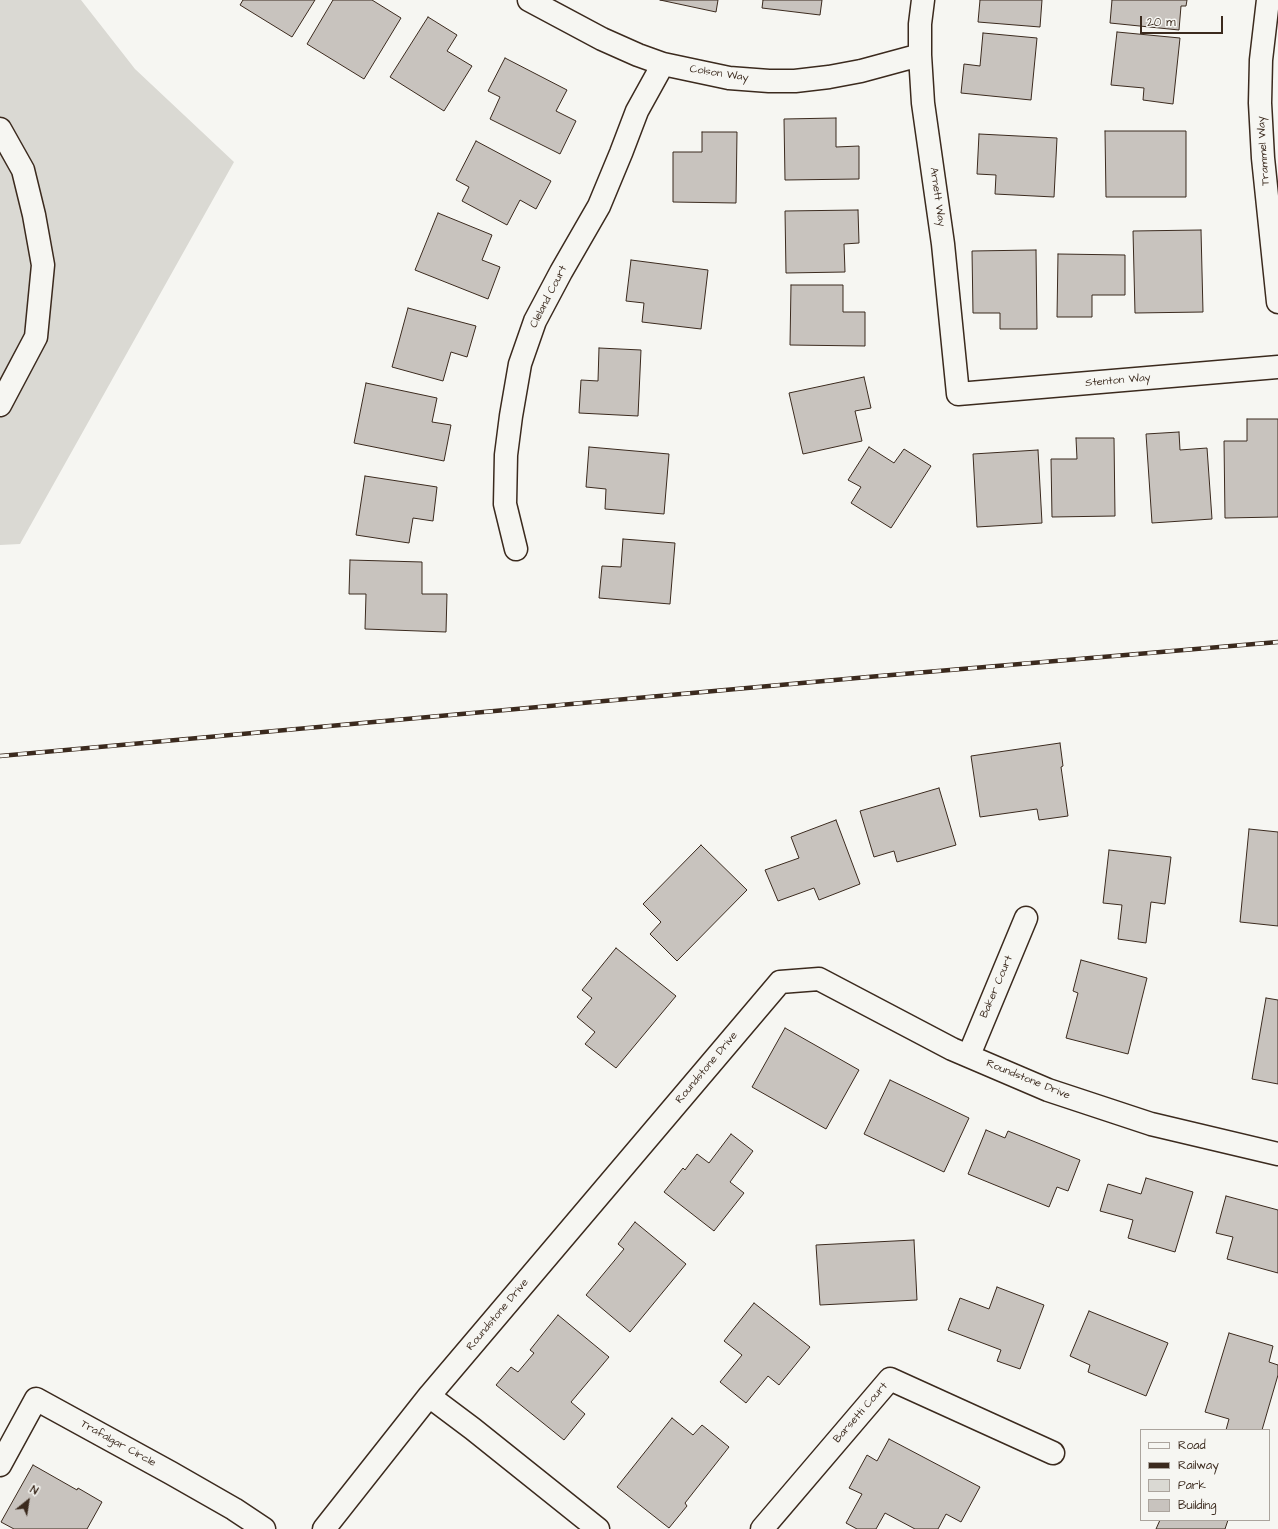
<!DOCTYPE html>
<style>
body{margin:0}
#map{position:relative;width:1278px;height:1529px;overflow:hidden;background:#f6f6f2;font-family:"Architects Daughter",sans-serif}
canvas{display:block}
.legend{position:absolute;left:1140px;top:1429px;width:130px;height:92px;box-sizing:border-box;background:#f6f6f2;border:1px solid #aba49d;margin:0;padding:5px 7px;list-style:none;font-size:12px;color:#3b2a1e}
.legend li{display:flex;align-items:center;gap:8px;height:20px}
.legend b{width:20px;border:1px solid #aba49d}
.north{position:absolute;left:8px;top:1481px;width:40px;height:40px;-webkit-text-stroke:3px #f6f6f2;paint-order:stroke;rotate:30deg;font-size:11px;font-weight:700;line-height:16px;text-align:center;color:#3b2a1e}
.north::after{content:'';display:block;margin:auto;width:14px;height:18px;background:#3b2a1e;clip-path:polygon(50% 0,100% 100%,50% 72%,0 100%)}
.scale{position:absolute;left:1140px;top:16px;width:83px;height:18px;box-sizing:border-box;border:2px solid #3b2a1e;border-top:0;padding-left:5px;font-size:12px;line-height:14px;white-space:nowrap;color:#3b2a1e;-webkit-text-stroke:3px #f6f6f2;paint-order:stroke}
</style>
<div id="map">
<canvas width="1278" height="1529"></canvas>
<ul class="legend">
<li><b style="height:5px;background:#f6f6f2"></b>Road</li>
<li><b style="height:5px;background:#3b2a1e"></b>Railway</li>
<li><b style="height:11px;background:#dad9d3"></b>Park</li>
<li><b style="height:11px;background:#c8c3be"></b>Building</li>
</ul>
<div class="north">N</div>
<div class="scale">20 m</div>
</div>
<script>
const context = document.querySelector('canvas').getContext('2d');
context.lineJoin = 'round';
function paint(path, color) {
  context.fillStyle = color;
  context.fill(path, 'evenodd');
}
function shape(rows) {
  const path = new Path2D();
  for (const r of rows) {
    path.moveTo(r[0], r[1]);
    for (let i = 2; i < r.length; i += 2) path.lineTo(r[i], r[i + 1]);
  }
  return path;
}
function trace(path, color, width, dash) {
  context.strokeStyle = color;
  context.lineWidth = width;
  context.lineCap = dash ? 'butt' : 'round';
  context.setLineDash(dash || []);
  context.stroke(path);
}
function drawText(font, color, halo, rows, align = 'center') {
  context.font = font + ' "Architects Daughter",sans-serif';
  context.lineWidth = 3;
  context.setLineDash([]);
  context.textBaseline = 'middle';
  context.strokeStyle = halo;
  context.fillStyle = color;
  for (const [text, x, y, turn = 0] of rows) {
    context.save();
    context.translate(x, y);
    context.rotate((+turn || 0) * Math.PI / 180);
    context.textAlign = isNaN(turn) ? turn : align;
    if (halo) context.strokeText(text, 0, 0);
    context.fillText(text, 0, 0);
    context.restore();
  }
}
paint(shape([
 [0,0,81,0,135,69,234,162,20,544,0,545]
]), '#dad9d3');
const building = shape([
 [243,0,315,0,292,37,240,5,243,0],
 [333,0,372,0,401,18,364,79,307,44,333,0],
 [660,0,718,0,716,12,660,0],
 [763,0,822,0,820,15,762,8,763,0],
 [980,0,1042,0,1040,27,978,22,980,0],
 [1112,0,1187,0,1186,6,1181,6,1179,30,1110,23,1112,0],
 [428,17,457,35,447,51,472,66,444,111,390,77,428,17],
 [1117,32,1180,38,1173,104,1143,100,1144,88,1111,85,1117,32],
 [983,33,1037,38,1031,100,961,93,964,64,980,66,983,33],
 [505,58,567,90,556,111,576,121,560,154,490,119,500,97,488,91,505,58],
 [836,118,836,147,859,146,859,179,785,180,784,119,836,118],
 [1105,131,1186,131,1186,197,1106,197,1105,131],
 [702,132,737,132,736,203,673,202,673,152,702,152,702,132],
 [979,134,1057,138,1054,197,995,194,996,175,977,174,979,134],
 [476,141,551,181,536,209,520,200,507,225,462,201,469,187,456,180,476,141],
 [858,210,859,243,844,244,845,272,786,273,785,211,858,210],
 [438,213,492,235,482,260,500,267,488,299,415,270,438,213],
 [1201,230,1203,312,1135,313,1133,231,1201,230],
 [1036,250,1037,329,1000,329,1000,313,973,313,972,251,1036,250],
 [1058,254,1125,255,1125,295,1092,295,1092,317,1057,317,1058,254],
 [631,260,708,270,701,329,642,322,644,303,626,301,631,260],
 [791,285,843,285,843,312,865,312,865,346,790,345,791,285],
 [408,308,476,326,467,357,451,352,443,381,392,367,408,308],
 [599,348,641,350,638,416,579,413,581,380,598,381,599,348],
 [864,377,871,408,855,411,862,441,803,454,789,393,864,377],
 [366,383,437,398,432,422,451,425,444,461,354,443,366,383],
 [1247,419,1278,419,1278,517,1225,518,1224,441,1247,441,1247,419],
 [1179,432,1180,450,1207,448,1212,519,1152,523,1146,434,1179,432],
 [1076,438,1114,438,1115,516,1052,517,1051,459,1077,459,1076,438],
 [589,447,669,454,664,514,605,509,606,489,586,487,589,447],
 [869,447,894,463,904,449,931,466,891,528,851,503,861,487,848,480,869,447],
 [1038,450,1042,523,977,527,973,454,1038,450],
 [365,476,437,487,433,521,413,518,409,543,356,535,365,476],
 [623,539,675,543,670,604,599,598,602,566,621,567,623,539],
 [350,560,422,562,422,594,447,594,446,632,365,629,366,594,349,594,350,560],
 [1060,743,1063,766,1061,767,1068,816,1039,820,1037,809,980,817,971,756,1060,743],
 [939,788,956,845,897,862,894,851,874,857,860,811,939,788],
 [836,820,860,884,819,900,814,888,778,901,765,870,799,858,791,837,836,820],
 [1249,829,1278,832,1278,926,1240,922,1249,829],
 [701,845,747,890,677,961,650,934,661,922,643,904,701,845],
 [1109,850,1171,857,1165,904,1151,902,1146,943,1118,939,1122,905,1103,903,1109,850],
 [616,948,676,996,616,1068,585,1044,595,1032,577,1017,592,998,582,990,616,948],
 [1081,960,1147,978,1128,1054,1066,1038,1078,993,1073,991,1081,960],
 [1266,998,1278,1000,1278,1084,1252,1079,1266,998],
 [785,1028,859,1070,826,1129,752,1087,785,1028],
 [890,1080,969,1118,944,1172,864,1134,890,1080],
 [986,1130,1005,1138,1008,1131,1080,1160,1068,1191,1057,1187,1049,1207,968,1174,986,1130],
 [731,1134,753,1151,730,1182,744,1193,714,1231,664,1192,683,1168,685,1170,697,1154,709,1163,731,1134],
 [1146,1178,1193,1192,1175,1252,1128,1238,1133,1220,1100,1211,1108,1184,1141,1194,1146,1178],
 [1226,1196,1278,1210,1278,1273,1227,1259,1233,1237,1216,1233,1226,1196],
 [635,1222,686,1264,630,1332,586,1295,624,1249,618,1244,635,1222],
 [914,1240,917,1300,820,1305,816,1245,914,1240],
 [997,1287,1044,1305,1020,1369,997,1361,1001,1350,948,1330,960,1298,989,1309,997,1287],
 [754,1303,810,1347,779,1385,768,1376,746,1403,720,1382,742,1355,724,1341,754,1303],
 [1089,1311,1168,1343,1146,1396,1088,1372,1090,1365,1070,1356,1089,1311],
 [558,1315,609,1357,571,1402,585,1414,564,1440,496,1385,511,1367,518,1372,534,1353,530,1350,558,1315],
 [1229,1333,1273,1346,1269,1362,1278,1365,1278,1375,1262,1430,1226,1430,1229,1419,1205,1412,1229,1333],
 [672,1418,693,1435,702,1425,729,1447,685,1503,687,1506,669,1528,617,1487,672,1418],
 [889,1439,980,1487,961,1522,946,1514,938,1529,915,1529,885,1513,876,1529,857,1529,846,1523,862,1494,849,1488,867,1455,877,1461,889,1439],
 [33,1465,77,1490,78,1488,102,1502,87,1529,14,1529,1,1522,33,1465],
 [1160,1520,1228,1520,1225,1529,1156,1529,1160,1520]
]);
paint(building, '#c8c3be');
trace(building, '#3b2a1e', 1);
const minor = shape([
 [529,0,602,39,638,55,663,64,729,78,769,81,795,81,829,77,861,71,920,55],
 [923,0,920,24,920,55,923,103,943,244,958,394,1278,367],
 [1268,0,1261,60,1260,103,1263,158,1278,302],
 [0,129,23,170,34,215,43,265,36,337,0,405],
 [516,549,505,504,506,455,511,416,520,364,535,321,561,272,599,206,621,153,637,111,663,64],
 [969,1055,1026,918],
 [0,1465,36,1399,171,1473,234,1509,264,1529],
 [324,1529,429,1396],
 [598,1529,473,1429,429,1396,780,982,819,979,952,1049,1048,1090,1151,1124,1278,1154],
 [762,1529,890,1379,1053,1453]
]);
trace(minor, '#3b2a1e', 25);
trace(minor, '#f6f6f2', 22);
const rail = shape([
 [0,756,868,677,1278,642]
]);
trace(rail, '#3b2a1e', 4.5);
trace(rail, '#f6f6f2', 3, [9]);
drawText('11px', '#3b2a1e', '#f6f6f2', [
 ["Colson Way",719,74,9],
 ["Trammel Way",1264,151,-94],
 ["Arnett Way",937,197,82],
 ["Cleland Court",549,297,-63],
 ["Stenton Way",1118,381,-5],
 ["Baker Court",997,987,-67],
 ["Roundstone Drive",707,1068,-50],
 ["Roundstone Drive",1028,1080,22],
 ["Roundstone Drive",498,1315,-50],
 ["Barsetti Court",861,1413,-49],
 ["Trafalgar Circle",118,1444,29]
]);
</script>
